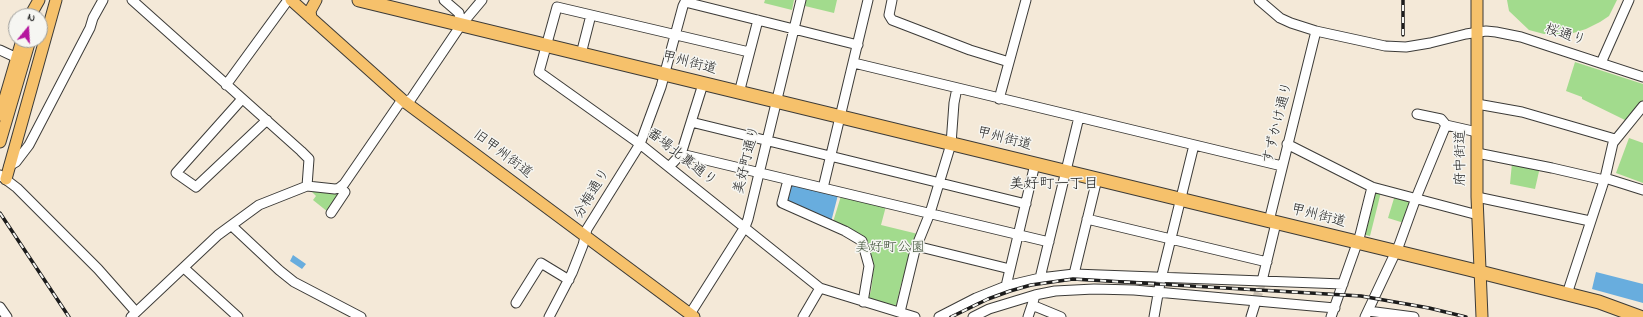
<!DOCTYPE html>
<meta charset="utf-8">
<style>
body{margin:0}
#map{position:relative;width:1643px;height:317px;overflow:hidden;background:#f4e9d8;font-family:"Indie Flower",sans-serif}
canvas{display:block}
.north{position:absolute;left:8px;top:8px;width:40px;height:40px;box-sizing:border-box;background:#f6f6f2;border:1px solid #9f9f9c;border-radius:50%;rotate:18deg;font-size:11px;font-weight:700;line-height:16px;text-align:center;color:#1c1c1c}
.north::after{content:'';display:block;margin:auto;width:14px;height:18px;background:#b5179e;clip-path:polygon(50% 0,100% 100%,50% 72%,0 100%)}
</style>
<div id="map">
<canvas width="1643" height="317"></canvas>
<div class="north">N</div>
</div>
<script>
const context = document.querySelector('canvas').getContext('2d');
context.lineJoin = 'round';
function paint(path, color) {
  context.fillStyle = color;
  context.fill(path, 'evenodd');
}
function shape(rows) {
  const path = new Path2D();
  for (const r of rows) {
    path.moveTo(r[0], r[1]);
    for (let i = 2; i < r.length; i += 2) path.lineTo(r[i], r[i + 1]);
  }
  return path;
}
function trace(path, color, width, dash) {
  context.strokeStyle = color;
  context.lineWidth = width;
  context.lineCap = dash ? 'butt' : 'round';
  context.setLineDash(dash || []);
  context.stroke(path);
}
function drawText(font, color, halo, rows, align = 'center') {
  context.font = font + ' "Indie Flower","Klee One",sans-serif';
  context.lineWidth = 3;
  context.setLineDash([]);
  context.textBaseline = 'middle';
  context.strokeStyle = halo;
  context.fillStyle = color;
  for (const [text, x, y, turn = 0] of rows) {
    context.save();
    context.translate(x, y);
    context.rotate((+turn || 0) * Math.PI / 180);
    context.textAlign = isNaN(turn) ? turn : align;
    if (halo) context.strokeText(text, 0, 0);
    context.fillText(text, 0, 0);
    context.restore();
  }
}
paint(shape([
 [765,0,794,0,792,10,764,3],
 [806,0,837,0,834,13,805,6],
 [1507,0,1617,0,1609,16,1600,22,1586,29,1570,34,1544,34,1529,30,1509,11],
 [1575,62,1643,84,1643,103,1627,121,1582,99,1582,97,1566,91],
 [1629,138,1643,143,1643,183,1616,173],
 [1512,163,1540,167,1535,189,1510,184],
 [308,188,342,193,328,212,313,200,316,196],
 [1374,190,1381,192,1370,236,1362,234],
 [1395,195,1411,200,1404,223,1388,218],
 [841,196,886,206,881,225,918,234,914,241,900,288,896,307,868,299,871,291,874,266,865,238,862,235,833,222]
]), '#a2db8d');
paint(shape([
 [790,183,838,195,831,222,785,201],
 [293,255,306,264,302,269,290,261],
 [1596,272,1643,284,1643,303,1592,289]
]), '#68adde');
trace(shape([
 [1256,301,1262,281]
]), '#c9c0b2', 9, [9, 4.5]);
const minor = shape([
 [132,0,301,151,309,159,307,186],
 [444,0,459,13,461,25],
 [892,0,889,15,892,20,970,50,1009,62],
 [1259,0,1280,18,1291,23,1316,31,1385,46,1406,47,1430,43,1466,34,1486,31,1496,32,1521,37,1643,77],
 [0,50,17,58],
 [749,52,557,7,539,72,640,144,820,288,915,317],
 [581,54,591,15],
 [854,63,1282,166],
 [1601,63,1629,0],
 [226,85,288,0],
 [739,93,758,20],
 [242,99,176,173,196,187,267,120],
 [999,99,1026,0],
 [1477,104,1522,112,1615,139],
 [1417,114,1441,119,1446,125],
 [691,122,1026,204],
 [1287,144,1372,187,1478,215],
 [1477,153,1552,168,1604,180],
 [681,154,1049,242],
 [9,166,16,162,29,145,90,28,93,18,103,0],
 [669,167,681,154,703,84],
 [0,175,17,188,98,269,136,312],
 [1605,178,1643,190],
 [788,180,782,203,845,231,862,241,869,266,863,302],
 [823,188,868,0],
 [1477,197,1590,221],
 [331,213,345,192,339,188],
 [1087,219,1267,262],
 [1269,221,1316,31],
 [232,226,279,270,294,282,361,317],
 [916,246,1010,269],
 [184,268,238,317],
 [1074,274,1097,179],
 [1040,278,1079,117],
 [1262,281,1276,223],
 [1006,286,1035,164],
 [1567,294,1605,178,1613,143,1643,106],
 [516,303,541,263,569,280],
 [1032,305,1061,317],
 [0,307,7,317],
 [1368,311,1414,317],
 [900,312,915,250,930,213,951,144,954,103,957,88],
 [690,314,745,227,748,219,801,0],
 [131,317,218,235,259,205,307,186,335,189,339,188,344,184,399,104,411,99,461,25,482,0],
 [549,317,572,273,583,245,587,229,640,144,661,87,683,6,685,2,858,45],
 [803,317,820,288],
 [939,317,976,298,1006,286,1040,278,1074,274,1343,284],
 [973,317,989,309,1035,295,1055,291,1094,289,1134,290,1335,308],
 [1028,317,1034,299],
 [1154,317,1160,283,1194,145],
 [1251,317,1256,301],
 [1331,317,1360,235,1372,187],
 [1365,317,1399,245,1416,198,1446,125,1477,132]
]);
const major = shape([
 [291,0,405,102,694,317],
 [1477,0,1477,197,1482,317],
 [30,16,39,0],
 [311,18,310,11,316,0],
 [0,115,22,40],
 [0,142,30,40],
 [6,179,56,0]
]);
const highway = shape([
 [359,0,1468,269,1599,302,1640,317]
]);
trace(minor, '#3c3b38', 11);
trace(major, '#3c3b38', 13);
trace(highway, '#3c3b38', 15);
trace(minor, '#fff', 9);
trace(major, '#f6c16b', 11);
trace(highway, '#f6c16b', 13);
const rail = shape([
 [1403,35,1403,0],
 [0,213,69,317],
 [951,317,988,299,1010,291,1031,285,1073,279,1361,296,1429,308,1466,317]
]);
trace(rail, '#1c1c1c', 3.5);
trace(rail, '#f6f6f2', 2, [6]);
drawText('14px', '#1c1c1c', '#f6f6f2', [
 ["桜通り",1565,36,18],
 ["甲州街道",689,64,14],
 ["すずかけ通り",1279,123,-76],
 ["甲州街道",1004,140,14],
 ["旧甲州街道",502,155,37],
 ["番場北裏通り",681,158,38],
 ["府中街道",1462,158,-90],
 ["美好町通り",748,160,-76],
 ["分梅通り",593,194,-59],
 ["甲州街道",1318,217,14]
]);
drawText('14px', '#44553e', '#f6f6f2', [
 ["美好町公園",890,249]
]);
drawText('15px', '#1c1c1c', '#f6f6f2', [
 ["美好町一丁目",1054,186]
]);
</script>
